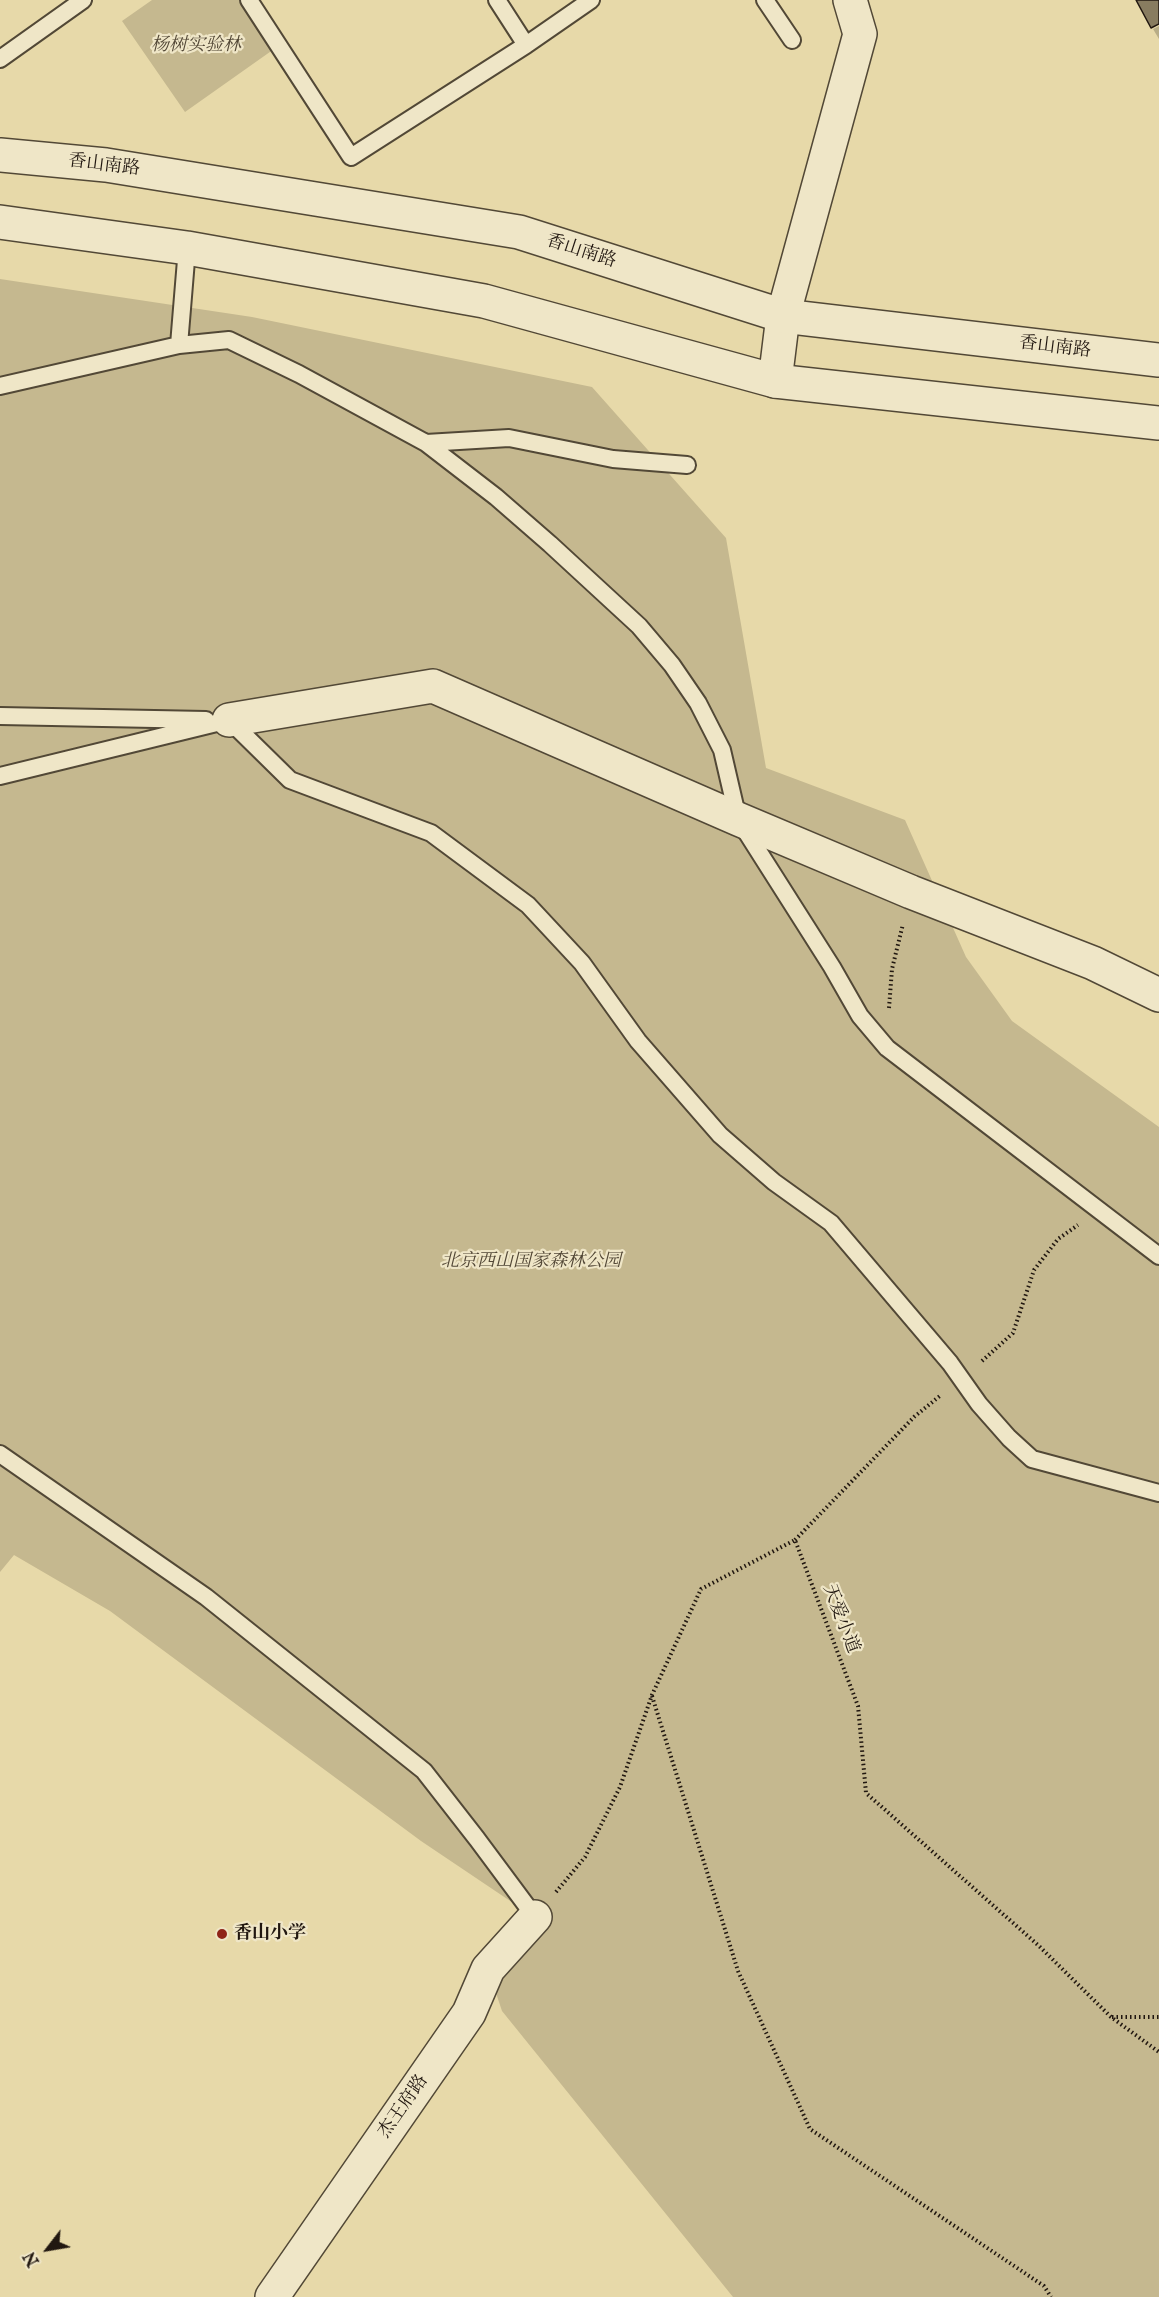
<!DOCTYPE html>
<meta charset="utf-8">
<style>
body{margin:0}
#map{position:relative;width:1159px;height:2297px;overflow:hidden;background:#e7d9a9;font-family:"IM FELL English",serif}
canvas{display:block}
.north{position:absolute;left:18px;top:2219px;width:60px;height:60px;-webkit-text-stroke:4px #efe6c7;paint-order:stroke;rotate:239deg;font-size:16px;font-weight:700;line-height:24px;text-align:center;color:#211710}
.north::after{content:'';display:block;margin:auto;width:21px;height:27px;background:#211710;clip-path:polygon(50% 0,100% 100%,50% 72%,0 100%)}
</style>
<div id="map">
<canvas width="1159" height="2297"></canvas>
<div class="north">N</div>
</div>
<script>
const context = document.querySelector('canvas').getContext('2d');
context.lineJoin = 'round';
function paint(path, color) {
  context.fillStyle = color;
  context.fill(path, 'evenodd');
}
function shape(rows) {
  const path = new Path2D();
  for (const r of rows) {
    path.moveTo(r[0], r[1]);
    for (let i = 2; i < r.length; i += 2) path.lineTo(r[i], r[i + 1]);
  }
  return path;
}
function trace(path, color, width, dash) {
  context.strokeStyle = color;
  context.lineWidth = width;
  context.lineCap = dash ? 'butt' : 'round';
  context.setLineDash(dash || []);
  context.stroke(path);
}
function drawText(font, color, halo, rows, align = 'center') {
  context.font = font + ' "IM FELL English","Noto Serif SC",serif';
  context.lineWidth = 4.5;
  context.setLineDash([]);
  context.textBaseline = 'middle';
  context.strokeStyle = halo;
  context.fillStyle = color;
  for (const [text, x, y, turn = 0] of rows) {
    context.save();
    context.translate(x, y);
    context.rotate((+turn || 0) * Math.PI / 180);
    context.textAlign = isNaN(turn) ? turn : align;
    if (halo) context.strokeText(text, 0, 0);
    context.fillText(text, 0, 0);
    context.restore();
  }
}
paint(shape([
 [152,0,254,0,284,42,185,112,122,21],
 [0,279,252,317,592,387,726,538,766,768,905,820,966,957,1012,1021,1159,1127,1159,2297,733,2297,502,2011,488,1969,534,1917,421,1841,110,1611,14,1555,0,1572]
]), '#c5b88f');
paint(shape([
 [1159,26,1159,39,1153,29]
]), '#0003');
const building = shape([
 [1136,0,1159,0,1159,24,1151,28,1136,0]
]);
paint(building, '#887c60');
trace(building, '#211710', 1.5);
const service = shape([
 [249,0,351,157,526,45,591,0],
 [497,0,526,45],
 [765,0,792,40],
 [0,59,83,0],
 [179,345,187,248],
 [0,386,179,345,229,340,299,374,426,443,496,497,550,544,639,626,672,665,698,703,722,750,738,819,832,967,860,1016,887,1048,1159,1256],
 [426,443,509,438,613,459,687,465],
 [0,716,206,720],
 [0,776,229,720,290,780,431,833,528,905,582,963,638,1041,720,1135,774,1182,831,1223,950,1363,979,1404,1009,1438,1032,1459,1159,1493],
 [0,1454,206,1597,424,1771,477,1839,535,1917]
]);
const minor = shape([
 [775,381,783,316,860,34,850,0],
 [229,720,433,686,738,819,911,892,1093,963,1159,995],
 [272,2297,469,2013,488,1969,535,1917]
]);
const tertiary = shape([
 [0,155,106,165,519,232,783,316,1159,360],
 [0,222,187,248,484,301,775,381,1159,423]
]);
trace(service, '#524836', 20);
trace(minor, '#524836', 36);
trace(tertiary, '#524836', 36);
trace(shape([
 [889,1008,892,969,903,924],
 [982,1361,1013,1333,1034,1270,1058,1239,1078,1225],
 [795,1540,914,1417,941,1395],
 [652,1696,738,1971,810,2129,1044,2286,1051,2297],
 [556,1892,585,1857,620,1787,652,1695,701,1589,795,1540,858,1706,866,1793,1038,1945,1111,2017,1159,2052],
 [1112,2017,1159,2017]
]), '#211710', 4, [1.5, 3]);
trace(service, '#efe6c7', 16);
trace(minor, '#efe6c7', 33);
trace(tertiary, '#efe6c7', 33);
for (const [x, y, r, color] of [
 [222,1934,6,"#8f2418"]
]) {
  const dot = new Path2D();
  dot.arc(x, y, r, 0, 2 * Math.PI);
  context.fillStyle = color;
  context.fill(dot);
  trace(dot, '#efe6c7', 2);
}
drawText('italic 18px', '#524736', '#efe6c7', [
 ["杨树实验林",196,46],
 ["北京西山国家森林公园",531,1262]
]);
drawText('18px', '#211710', '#efe6c7', [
 ["香山南路",104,166,7],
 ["香山南路",581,252,18],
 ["香山南路",1055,348,7],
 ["天爱小道",840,1619,69],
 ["杰王府路",404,2107,-55]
]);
drawText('bold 18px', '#211710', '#efe6c7', [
 ["香山小学",234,1934]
], 'left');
</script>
